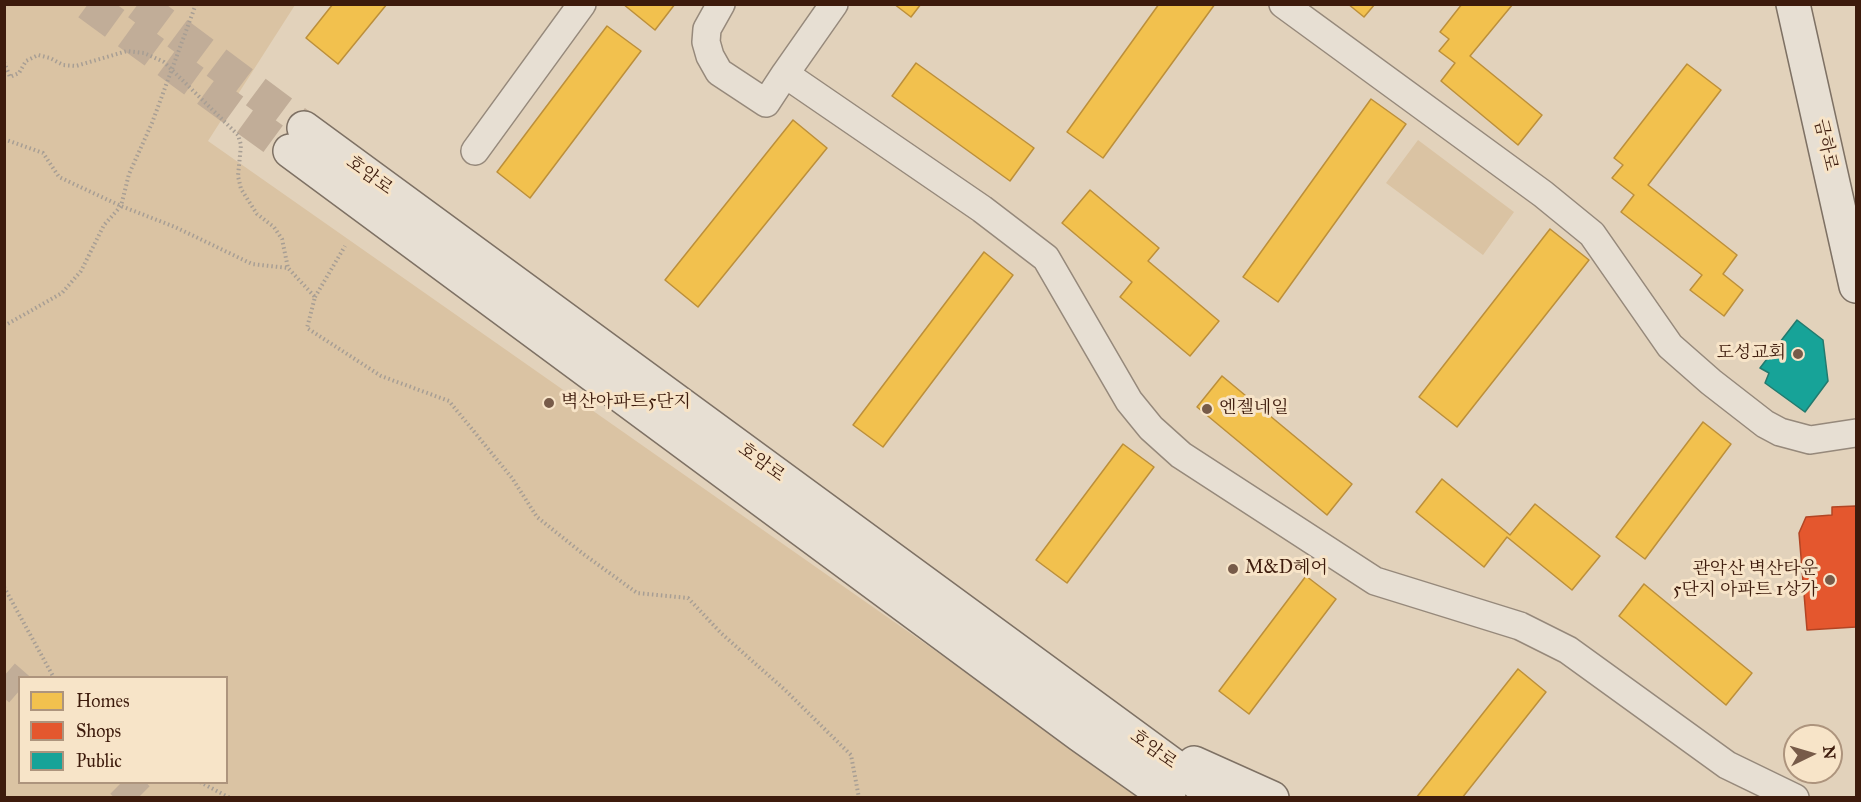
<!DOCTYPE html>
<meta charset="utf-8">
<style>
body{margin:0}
#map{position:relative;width:1861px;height:802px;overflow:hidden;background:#e2d2bb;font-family:"IM FELL Great Primer",serif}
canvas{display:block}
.frame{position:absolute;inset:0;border:6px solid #3d1b0c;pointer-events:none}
.legend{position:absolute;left:18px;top:676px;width:210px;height:108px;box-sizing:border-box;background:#f7e4c8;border:2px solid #ad947d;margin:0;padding:8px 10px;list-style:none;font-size:18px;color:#3d1b0c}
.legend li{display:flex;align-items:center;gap:12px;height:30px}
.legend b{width:30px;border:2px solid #ad947d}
.north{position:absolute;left:1783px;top:724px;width:60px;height:60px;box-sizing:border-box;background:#f7e4c8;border:2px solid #ad947d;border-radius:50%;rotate:85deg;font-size:16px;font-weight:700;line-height:24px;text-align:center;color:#3d1b0c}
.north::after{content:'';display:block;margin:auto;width:21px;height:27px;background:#775b49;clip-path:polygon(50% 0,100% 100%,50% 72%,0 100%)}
</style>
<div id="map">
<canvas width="1861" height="802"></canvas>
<div class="frame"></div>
<ul class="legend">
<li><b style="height:16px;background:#f2c14e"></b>Homes</li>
<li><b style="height:16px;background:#e4572e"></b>Shops</li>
<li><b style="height:16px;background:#17a398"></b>Public</li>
</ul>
<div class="north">N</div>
</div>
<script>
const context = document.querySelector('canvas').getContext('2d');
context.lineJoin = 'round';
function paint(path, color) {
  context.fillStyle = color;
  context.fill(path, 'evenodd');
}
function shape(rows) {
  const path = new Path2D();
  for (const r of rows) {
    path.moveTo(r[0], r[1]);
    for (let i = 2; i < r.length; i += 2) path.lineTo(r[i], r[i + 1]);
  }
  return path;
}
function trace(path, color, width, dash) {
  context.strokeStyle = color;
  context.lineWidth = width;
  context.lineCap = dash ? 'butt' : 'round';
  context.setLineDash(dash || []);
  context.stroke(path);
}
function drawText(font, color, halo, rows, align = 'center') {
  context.font = font + ' "IM FELL Great Primer","Noto Serif KR",serif';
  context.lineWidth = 6;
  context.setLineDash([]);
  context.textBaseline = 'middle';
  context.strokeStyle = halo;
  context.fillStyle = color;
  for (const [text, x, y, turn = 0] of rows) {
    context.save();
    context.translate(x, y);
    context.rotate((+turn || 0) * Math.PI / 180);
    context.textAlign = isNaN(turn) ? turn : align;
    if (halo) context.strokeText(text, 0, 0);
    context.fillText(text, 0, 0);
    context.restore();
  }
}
paint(shape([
 [5,4,295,5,208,141,1144,797,5,798],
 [20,678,226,678,226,782,20,782],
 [1418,140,1514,212,1483,255,1386,183]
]), '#dac3a3');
const homes = shape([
 [333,4,387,4,338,64,306,38,333,4],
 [623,4,675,4,655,30,623,4],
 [894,4,921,4,911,17,894,4],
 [1159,4,1215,4,1103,158,1067,132,1159,4],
 [1348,4,1375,4,1364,17,1348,4],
 [1462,4,1513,4,1470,56,1542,115,1518,145,1441,81,1455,63,1439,51,1449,39,1440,32,1462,4],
 [607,26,641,51,530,198,497,172,607,26],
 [916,63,1034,148,1010,181,892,96,916,63],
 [1687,64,1721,90,1648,185,1737,255,1723,274,1743,290,1724,316,1690,290,1702,275,1621,212,1634,195,1612,178,1623,165,1614,158,1687,64],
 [1371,99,1406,124,1278,302,1243,277,1371,99],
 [793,120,827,148,698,307,665,280,793,120],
 [1090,190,1159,248,1148,261,1219,321,1190,356,1120,297,1132,282,1062,223,1090,190],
 [1550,229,1589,260,1457,427,1419,397,1550,229],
 [984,252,1013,275,883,447,853,425,984,252],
 [1222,376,1352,484,1327,515,1197,407,1222,376],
 [1703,422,1731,444,1645,559,1616,537,1703,422],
 [1123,444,1154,467,1067,583,1036,560,1123,444],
 [1442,479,1510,535,1535,504,1600,556,1572,590,1507,537,1484,567,1416,512,1442,479],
 [1306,576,1336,599,1249,714,1219,691,1306,576],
 [1644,584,1752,673,1726,705,1619,616,1644,584],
 [1518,669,1546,692,1462,798,1416,798,1518,669]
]);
paint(homes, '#f2c14e');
trace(homes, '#bc8f3a', 1.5);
const shops = shape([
 [1856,506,1856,627,1807,630,1799,533,1806,517,1832,515,1832,507,1856,506]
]);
paint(shops, '#e4572e');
trace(shops, '#b24524', 1.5);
const public = shape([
 [1797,320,1823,340,1828,381,1805,412,1765,383,1769,373,1760,368,1797,320]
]);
paint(public, '#17a398');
trace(public, '#227a6e', 1.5);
trace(shape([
 [88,4,290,151],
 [138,4,304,128]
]), '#c1ad98', 33, [33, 16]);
trace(shape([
 [4,676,20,690],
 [122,782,138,798]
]), '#c1ad98', 33, [33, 16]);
const street = shape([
 [721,4,707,29,706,42,710,56,719,72,766,103,785,74],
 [834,4,785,74,982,209,1046,258,1129,401,1151,428,1181,455,1375,581,1520,626,1568,650,1727,765,1795,798],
 [1283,4,1543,194,1592,234,1670,346,1711,382,1765,424,1780,432,1810,440,1856,433],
 [475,151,582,4]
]);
const secondary = shape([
 [1793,4,1856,286],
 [304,128,1218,798],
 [290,151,1080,735,1169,798],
 [1194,763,1272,798]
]);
trace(street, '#96897b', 30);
trace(secondary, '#7e7164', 36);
trace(shape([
 [4,139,43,153,59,177,121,206,175,227,252,264,288,268,315,297,307,328,381,376,449,401,512,478,537,517,582,553,637,593,688,598,721,633,785,690,851,755,859,798],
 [315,297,345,246],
 [4,326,62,293,81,271,104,225,121,206,129,174,152,123,196,4],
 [4,587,54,678],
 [200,782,230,798]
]), '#a79e94', 4, [1.5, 3]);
trace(street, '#e7dfd3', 27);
trace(secondary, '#e7dfd3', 33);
trace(shape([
 [4,62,10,77,19,73,26,61,38,55,50,58,63,65,76,66,127,51,144,53,164,62,238,135,241,145,238,176,241,189,257,214,274,227,282,239,288,268]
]), '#a79e94', 4, [1.5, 3]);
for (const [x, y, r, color] of [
 [1798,354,6,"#775b49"],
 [549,403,6,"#775b49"],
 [1207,409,6,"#775b49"],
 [1233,569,6,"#775b49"],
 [1830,580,6,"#775b49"]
]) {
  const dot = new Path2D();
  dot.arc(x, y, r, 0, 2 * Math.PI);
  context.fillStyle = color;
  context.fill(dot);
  trace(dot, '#f7e4c8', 2);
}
drawText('18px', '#3d1b0c', '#f7e4c8', [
 ["금하로",1825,145,77],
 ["호암로",369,176,36],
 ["호암로",761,463,36],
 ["호암로",1153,750,36]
]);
drawText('18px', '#3d1b0c', '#f7e4c8', [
 ["도성교회",1786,354,"right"],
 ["벽산아파트5단지",561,403],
 ["엔젤네일",1219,409],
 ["M&D헤어",1245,569],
 ["관악산 벽산타운",1818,570,"right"],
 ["5단지 아파트 1상가",1818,591,"right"]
], 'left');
</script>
